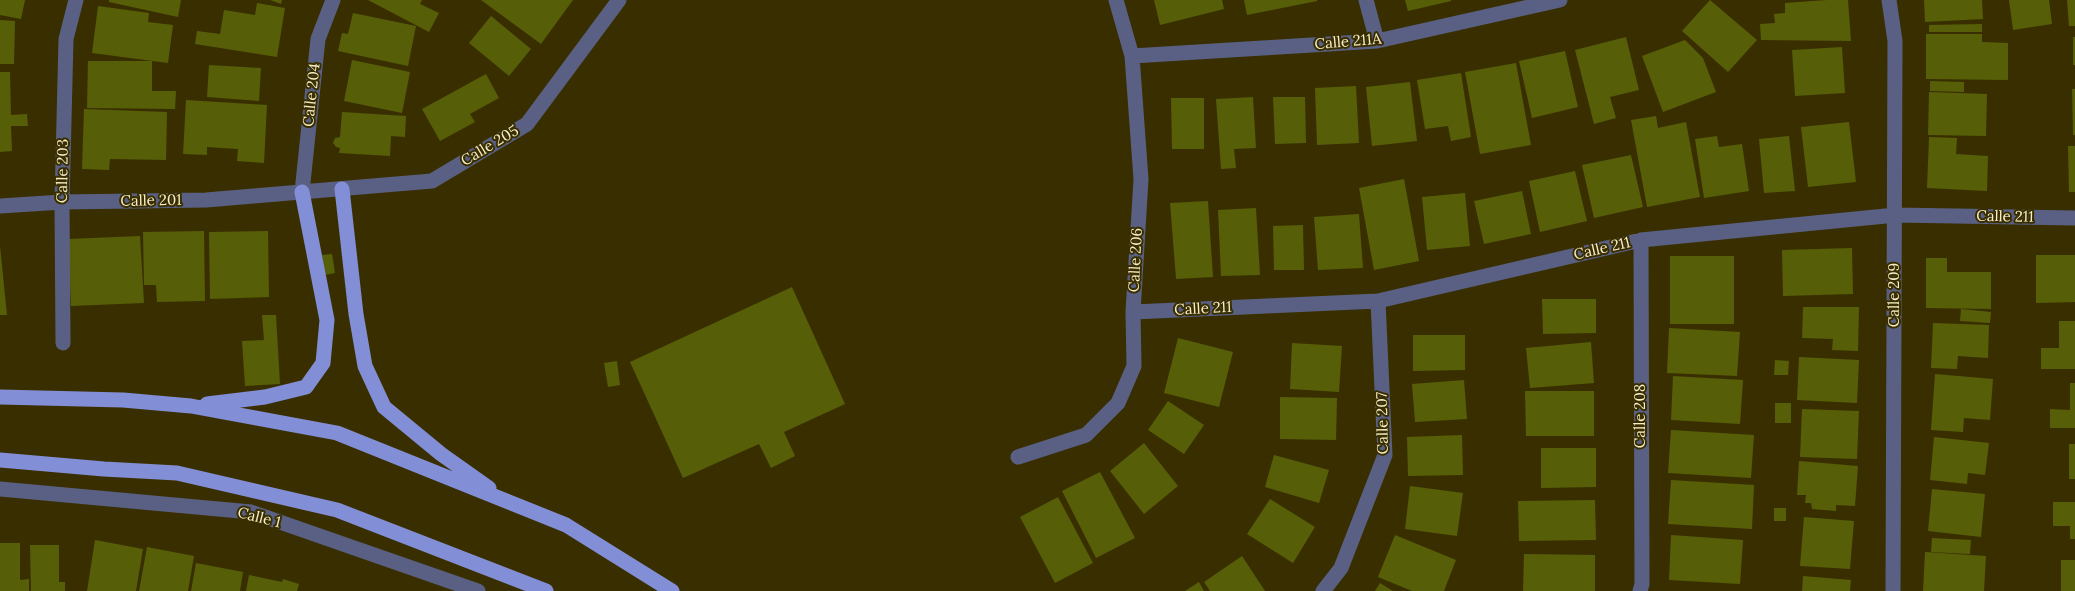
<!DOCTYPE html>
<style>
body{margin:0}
canvas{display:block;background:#392e00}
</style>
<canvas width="2075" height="591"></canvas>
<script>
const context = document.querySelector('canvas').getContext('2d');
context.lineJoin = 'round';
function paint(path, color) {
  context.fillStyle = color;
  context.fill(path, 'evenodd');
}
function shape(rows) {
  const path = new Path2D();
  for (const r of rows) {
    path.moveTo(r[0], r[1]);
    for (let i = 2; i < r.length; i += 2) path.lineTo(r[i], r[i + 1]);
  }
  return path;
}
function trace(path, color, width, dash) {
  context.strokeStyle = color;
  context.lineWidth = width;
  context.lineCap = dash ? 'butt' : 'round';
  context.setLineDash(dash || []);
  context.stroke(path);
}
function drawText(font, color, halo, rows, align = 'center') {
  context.font = font + ' Lora,serif';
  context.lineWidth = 4;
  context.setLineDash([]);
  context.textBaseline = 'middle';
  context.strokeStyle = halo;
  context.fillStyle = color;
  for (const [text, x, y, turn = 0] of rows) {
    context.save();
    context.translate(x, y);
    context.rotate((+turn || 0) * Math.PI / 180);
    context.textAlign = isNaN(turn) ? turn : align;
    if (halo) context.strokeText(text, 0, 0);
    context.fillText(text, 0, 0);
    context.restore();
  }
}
paint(shape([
 [0,0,25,0,21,19,0,15],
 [109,0,181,0,178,17,109,2],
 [270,0,282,0,281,4],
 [368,0,422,0,420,4,439,13,429,32],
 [481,0,573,0,541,44],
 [1154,0,1222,0,1224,9,1160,25],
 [1244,0,1317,0,1317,1,1247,15],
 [1405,0,1451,0,1451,1,1408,11],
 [1710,0,1757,40,1728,72,1682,31],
 [1827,0,1848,0,1851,41,1761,40,1760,24,1775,23,1774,14,1785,13,1785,3],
 [1924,0,1982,0,1983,19,1925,22],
 [2009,0,2049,0,2052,24,2013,30],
 [2067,0,2075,0,2075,26,2069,26],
 [257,3,285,8,277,57,195,44,197,31,220,34,224,10,255,15],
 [98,6,149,13,148,22,173,25,168,63,92,53],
 [353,13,416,26,408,66,338,51,342,33,348,34],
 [491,16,531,49,509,76,469,43],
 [0,20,15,21,14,64,0,64],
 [1982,24,1982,32,1929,32,1929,25],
 [1926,34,1982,34,1982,42,2008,43,2008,80,1926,79],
 [1626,37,1639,90,1610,97,1616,118,1594,124,1575,50],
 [2073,37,2075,37,2075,65,2073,65],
 [1685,40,1703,58,1716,92,1663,112,1642,56],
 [1842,47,1845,93,1795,96,1792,50],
 [1565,51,1578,107,1532,118,1519,61],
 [352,60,410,72,402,113,344,101],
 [88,61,152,61,152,91,176,91,175,109,87,108],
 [1516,63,1531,145,1480,154,1465,72],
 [209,65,261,68,259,101,207,97],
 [0,72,10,72,11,115,27,114,28,126,11,126,12,151,0,152],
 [1461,73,1471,137,1451,141,1448,126,1425,129,1417,80],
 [486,74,499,98,470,114,475,122,440,141,422,109],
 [1930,81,1964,82,1964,92,1930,91],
 [1410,82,1417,141,1372,146,1366,87],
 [1356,86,1359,143,1317,145,1315,88],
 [2072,89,2075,89,2075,135,2073,135],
 [1929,92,1987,94,1986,136,1928,135],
 [1253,97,1256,148,1234,149,1236,168,1221,169,1216,99],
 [1273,97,1305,97,1306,143,1275,144],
 [1171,98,1204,98,1204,149,1172,149],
 [186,100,267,105,264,163,237,161,238,149,207,147,207,155,183,154],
 [84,109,167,112,166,160,110,159,109,170,82,169],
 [342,112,406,116,405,137,391,136,390,156,339,153,340,148,336,147,333,143,335,138,340,137],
 [1656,116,1658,128,1686,122,1700,197,1647,207,1631,120],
 [1849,122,1856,182,1808,187,1801,127],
 [1717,136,1719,147,1742,144,1749,191,1704,198,1695,139],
 [1789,136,1795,191,1764,193,1759,139],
 [1929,137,1957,138,1956,154,1988,156,1987,191,1927,188],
 [2068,146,2075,146,2075,192,2069,192],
 [1631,155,1643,207,1594,218,1582,165],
 [1575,171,1587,221,1540,232,1529,181],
 [1404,179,1419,261,1374,270,1359,188],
 [1522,191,1531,234,1484,244,1474,201],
 [1465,193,1470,246,1427,250,1422,197],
 [1208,201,1213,277,1176,279,1170,203],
 [1256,208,1260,275,1221,276,1218,210],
 [1359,214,1363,268,1318,270,1314,217],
 [1303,225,1304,270,1274,270,1273,226],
 [204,231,205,301,157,302,156,285,144,285,143,232],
 [268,231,269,297,210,299,209,232],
 [140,236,144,303,71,306,68,239],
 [0,246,7,315,0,315],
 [1852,248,1853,294,1783,296,1782,250],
 [332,254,335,273,325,275,322,255],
 [2036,255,2075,255,2075,302,2036,303],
 [1670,256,1734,256,1734,324,1670,324],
 [1926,258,1947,258,1947,272,1991,272,1991,309,1926,308],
 [792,287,845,404,784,432,795,456,771,468,759,444,683,478,630,362],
 [1542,299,1596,299,1596,333,1543,334],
 [1803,307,1859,307,1858,351,1832,350,1833,339,1802,338],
 [1961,309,1991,312,1990,323,1960,321],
 [262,315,276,315,280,384,245,386,242,341,264,340],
 [2059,321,2075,321,2075,369,2041,369,2041,348,2059,348],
 [1933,323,1989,325,1988,358,1958,356,1957,369,1931,368],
 [1669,328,1740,332,1737,376,1667,373],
 [1413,335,1465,335,1465,370,1413,371],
 [1178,338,1233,352,1219,407,1164,393],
 [1591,342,1594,383,1530,388,1526,348],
 [1292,343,1342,346,1339,392,1290,389],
 [1799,357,1859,360,1857,403,1797,400],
 [1775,360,1789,361,1788,375,1774,375],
 [617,361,620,385,608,387,604,363],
 [1935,374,1993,379,1990,420,1964,418,1963,432,1931,430],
 [1673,376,1743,380,1740,424,1671,420],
 [1464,380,1467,419,1415,422,1412,384],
 [2070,383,2075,383,2075,428,2050,428,2050,409,2070,410],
 [1525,391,1594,391,1594,436,1526,436],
 [1280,397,1337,398,1336,440,1280,439],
 [1168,401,1204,425,1184,454,1148,430],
 [1775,403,1791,403,1791,423,1775,423],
 [1802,409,1859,411,1857,459,1800,457],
 [1671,430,1754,435,1751,478,1668,473],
 [1462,435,1463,475,1408,476,1407,437],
 [1934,437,1989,443,1985,475,1968,473,1967,484,1930,480],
 [1144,443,1178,486,1144,514,1110,471],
 [2069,444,2075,444,2075,479,2069,479],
 [1541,448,1596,448,1596,487,1541,488],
 [1274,455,1329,470,1319,503,1265,487],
 [1799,461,1858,466,1855,506,1836,505,1836,511,1812,509,1811,503,1805,503,1806,495,1797,495],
 [1100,472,1135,538,1096,558,1062,491],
 [1671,480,1754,485,1752,529,1668,524],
 [1410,486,1463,493,1457,536,1405,529],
 [1932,489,1985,494,1981,537,1928,531],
 [1058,497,1093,563,1055,583,1020,517],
 [1270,499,1315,527,1293,563,1247,534],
 [1595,500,1596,540,1519,541,1518,501],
 [2053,502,2075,502,2075,539,2070,539,2070,526,2053,526],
 [1774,508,1786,508,1786,521,1774,521],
 [1804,517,1854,521,1850,569,1800,566],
 [1395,535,1456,560,1444,591,1412,591,1378,577],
 [1671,535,1743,540,1740,584,1669,580],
 [1932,538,1971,540,1970,554,1931,552],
 [95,540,143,549,136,591,87,591],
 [0,543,20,543,20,580,29,579,29,591,0,591],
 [30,545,59,545,59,582,65,582,65,591,31,591],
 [147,547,194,556,188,591,139,591],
 [1925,552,1986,556,1984,591,1923,591],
 [1524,554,1595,555,1595,591,1523,591],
 [1242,556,1265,591,1210,591,1204,582],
 [2061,560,2075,560,2075,591,2061,591],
 [196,563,243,572,240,591,191,591],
 [249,575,282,582,283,579,299,584,297,591,246,591],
 [1803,576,1851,580,1850,591,1802,591],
 [1199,582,1204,591,1185,591],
 [1380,583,1393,591,1375,591]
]), '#565e08');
trace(shape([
 [1366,0,1377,41],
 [1889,0,1895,41,1893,591],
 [1132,56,1377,41,1560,0],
 [302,192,318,39,333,0],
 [0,206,62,202,206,200,432,181,527,124,619,0],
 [1133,312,1378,301,1641,240,1896,215,2075,218],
 [63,343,62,202,66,39,76,0],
 [1018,457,1086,435,1118,403,1134,366,1133,312,1141,179,1132,56,1116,0],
 [0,489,251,512,478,591],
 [1323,591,1341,568,1385,455,1378,301],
 [1640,591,1642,584,1641,240]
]), '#596083', 15);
trace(shape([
 [342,189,356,314,365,366,384,407,441,454,489,488],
 [0,397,123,400,191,406,337,433,566,525,672,591],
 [207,404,265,397,306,387,323,363,327,320,302,192],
 [0,460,104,469,177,473,337,510,546,591]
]), '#828ed6', 15);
drawText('15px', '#f7edc6', '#392e00', [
 ["Calle 211A",1348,42,-5],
 ["Calle 204",312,95,-84],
 ["Calle 205",490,146,-31],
 ["Calle 203",63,171,-89],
 ["Calle 201",151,201,-1],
 ["Calle 211",2005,217,1],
 ["Calle 211",1602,249,-13],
 ["Calle 206",1136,260,-87],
 ["Calle 209",1895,295,-90],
 ["Calle 211",1203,309,-3],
 ["Calle 208",1641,416,-90],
 ["Calle 207",1383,423,-91],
 ["Calle 1",259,518,14]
]);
</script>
